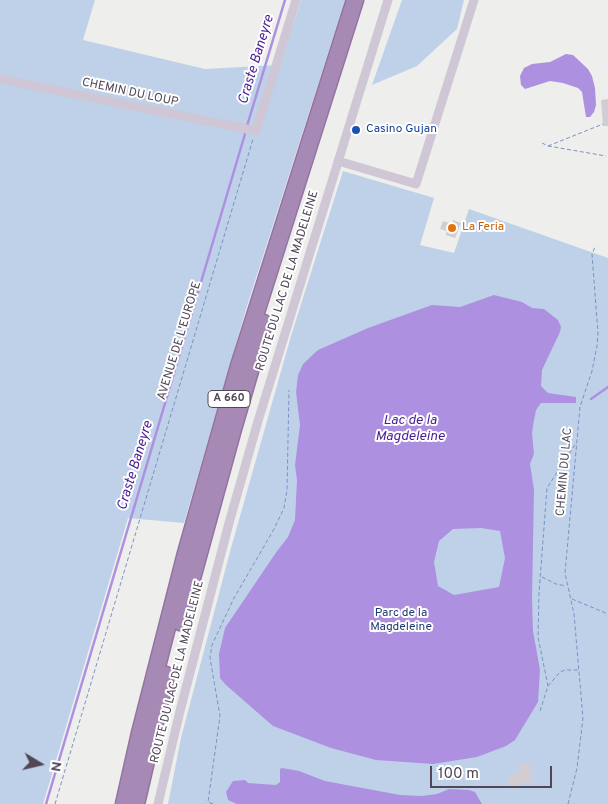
<!DOCTYPE html>
<style>
body{margin:0}
#map{position:relative;width:608px;height:804px;overflow:hidden;background:#eeeeec;font-family:Overpass,sans-serif}
canvas{display:block}
.north{position:absolute;left:15px;top:739px;width:50px;height:50px;-webkit-text-stroke:4px #fff;paint-order:stroke;rotate:99deg;font-size:14px;font-weight:700;line-height:20px;text-align:center;color:#514757}
.north::after{content:'';display:block;margin:auto;width:18px;height:22px;background:#514757;clip-path:polygon(50% 0,100% 100%,50% 72%,0 100%)}
.scale{position:absolute;left:430px;top:766px;width:122px;height:22px;box-sizing:border-box;border:2px solid #514757;border-top:0;padding-left:6px;font-size:15px;line-height:18px;white-space:nowrap;color:#514757;-webkit-text-stroke:4px #fff;paint-order:stroke}
</style>
<div id="map">
<canvas width="608" height="804"></canvas>
<div class="north">N</div>
<div class="scale">100 m</div>
</div>
<script>
const context = document.querySelector('canvas').getContext('2d');
context.lineJoin = 'round';
function paint(path, color) {
  context.fillStyle = color;
  context.fill(path, 'evenodd');
}
function shape(rows) {
  const path = new Path2D();
  for (const r of rows) {
    path.moveTo(r[0], r[1]);
    for (let i = 2; i < r.length; i += 2) path.lineTo(r[i], r[i + 1]);
  }
  return path;
}
function trace(path, color, width, dash) {
  context.strokeStyle = color;
  context.lineWidth = width;
  context.lineCap = dash ? 'butt' : 'round';
  context.setLineDash(dash || []);
  context.stroke(path);
}
function drawText(font, color, halo, rows, align = 'center') {
  context.font = font + ' Overpass,sans-serif';
  context.lineWidth = 4;
  context.setLineDash([]);
  context.textBaseline = 'middle';
  context.strokeStyle = halo;
  context.fillStyle = color;
  for (const [text, x, y, turn = 0] of rows) {
    context.save();
    context.translate(x, y);
    context.rotate((+turn || 0) * Math.PI / 180);
    context.textAlign = isNaN(turn) ? turn : align;
    if (halo) context.strokeText(text, 0, 0);
    context.fillText(text, 0, 0);
    context.restore();
  }
}
paint(shape([
 [0,0,95,0,83,40,205,69,280,65,301,0,345,0,247,306,184,523,128,518,43,804,0,804],
 [402,0,464,0,457,29,417,66,372,85],
 [343,171,434,198,420,245,454,253,469,209,608,258,608,804,168,804,181,738,231,548,291,336]
]), '#bed1e8');
paint(shape([
 [566,54,573,55,588,69,592,76,595,88,596,105,594,112,590,117,586,117,582,92,578,88,563,83,550,81,525,89,521,85,520,76,524,68,532,64,550,62],
 [494,295,522,302,532,308,544,309,558,320,561,327,560,332,542,370,541,386,548,393,576,397,576,403,541,403,536,410,534,420,532,433,534,454,530,464,534,490,532,598,533,631,540,670,538,702,515,740,506,746,477,757,433,764,376,760,331,748,273,726,226,685,220,678,219,654,225,628,275,554,288,537,295,520,297,480,295,465,300,425,296,392,298,375,303,364,318,350,368,328,432,305,460,307],
 [481,528,500,531,505,558,499,587,454,595,438,586,434,562,439,541,453,529],
 [282,768,299,771,325,781,400,795,422,796,437,794,449,789,469,790,475,792,482,804,237,804,228,800,226,792,233,781,245,780,248,783,276,785,280,782,280,769]
]), '#ae90e0');
trace(shape([
 [247,126,285,0],
 [591,399,608,387],
 [46,804,245,134]
]), '#ae90e0', 2.5);
paint(shape([
 [608,99,608,126,603,126,601,100],
 [453,220,461,223,455,238,446,235,447,231,440,229,443,221,452,224],
 [529,762,533,781,510,787,508,775,519,772,518,765]
]), '#d2ccd3');
const highway = shape([
 [180,622,233,429,264,323],
 [124,804,140,733,186,553,239,366,355,0],
 [136,804,166,675]
]);
trace(highway, '#9374a1', 19);
trace(shape([
 [542,143,548,146,606,156],
 [548,146,603,124],
 [542,577,556,584,566,586],
 [572,599,608,614],
 [548,686,560,672,565,670,580,670],
 [540,711,548,686,538,637,539,593,547,488,576,443],
 [55,804,253,139],
 [213,804,208,802,220,716,210,658,212,645,234,598,274,529,284,508,287,490,289,390],
 [568,804,577,768,583,718,574,614,565,573,580,407,592,371,597,346,598,334,592,254,595,247]
]), '#7b92c2', 1, [4, 2.5]);
trace(shape([
 [0,79,256,131,296,0],
 [338,161,416,184,474,0],
 [158,804,180,711,229,523,258,421,388,0]
]), '#cfc7d5', 9);
trace(highway, '#a789b5', 16);
for (const [x, y, r, color] of [
 [356,130,5,"#1a4fb4"],
 [452,228,5,"#e8710a"]
]) {
  const dot = new Path2D();
  dot.arc(x, y, r, 0, 2 * Math.PI);
  context.fillStyle = color;
  context.fill(dot);
  trace(dot, '#fff', 2);
}
for (const [x, y, w] of [
 [229,399,42]
]) {
  const box = new Path2D();
  box.roundRect(x - w / 2, y - 8.5, w, 17, 4);
  context.fillStyle = '#fff';
  context.fill(box);
  trace(box, '#514757', 1);
}
drawText('bold 11px', '#514757', null, [
 ["A 660",229,399]
]);
drawText('12px', '#514757', '#fff', [
 ["CHEMIN DU LOUP",130,93,12],
 ["ROUTE DU LAC DE LA MADELEINE",288,281,-73],
 ["AVENUE DE L'EUROPE",180,341,-73],
 ["CHEMIN DU LAC",565,472,-85],
 ["ROUTE DU LAC DE LA MADELEINE",178,672,-76]
]);
drawText('12px', '#164399', '#fff', [
 ["Casino Gujan",366,130]
], 'left');
drawText('12px', '#c56008', '#fff', [
 ["La Feria",462,228]
], 'left');
drawText('12px', '#213b6e', '#fff', [
 ["Parc de la",401,614],
 ["Magdeleine",401,628]
]);
drawText('italic 14px', '#491d94', '#fff', [
 ["Craste Baneyre",257,60,-73],
 ["Lac de la",410,421],
 ["Magdeleine",410,437],
 ["Craste Baneyre",136,466,-73]
]);
</script>
